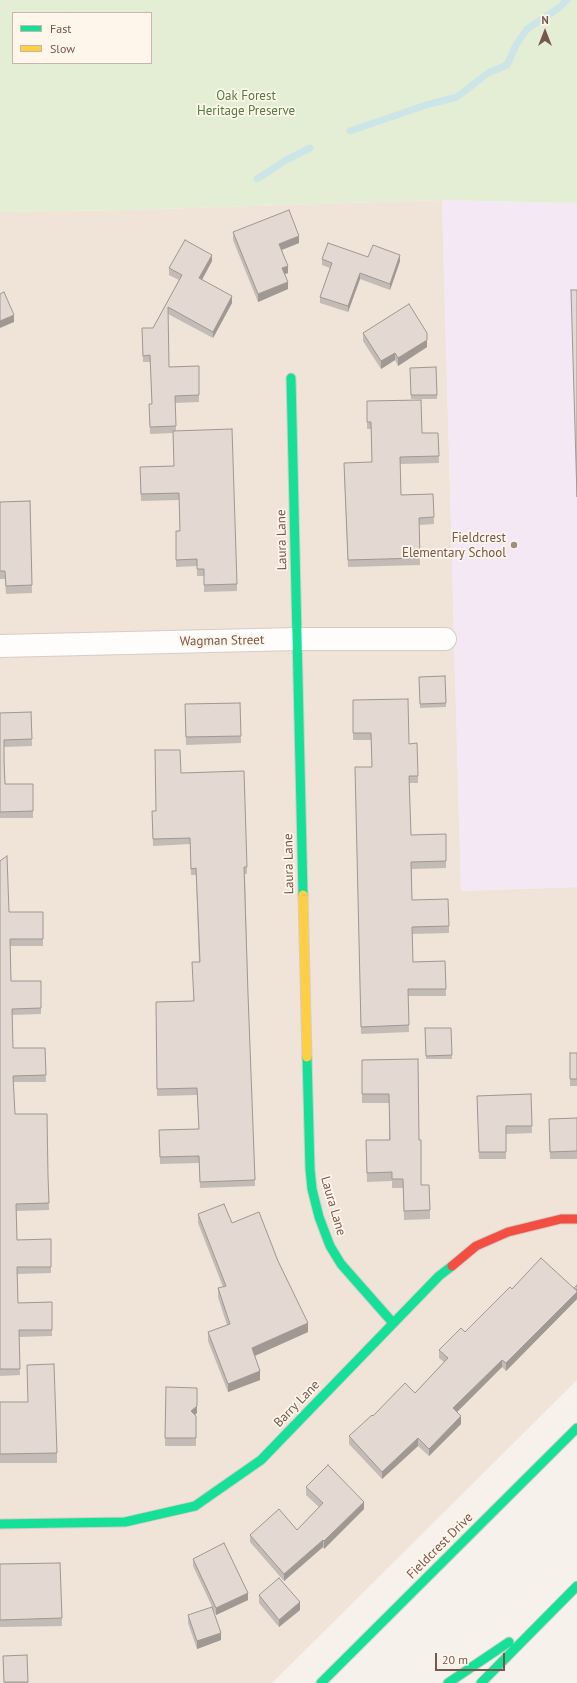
<!DOCTYPE html>
<style>
body{margin:0}
#map{position:relative;width:577px;height:1683px;overflow:hidden;background:#f7f1eb;font-family:"PT Sans",sans-serif}
canvas{display:block}
.legend{position:absolute;left:12px;top:12px;width:140px;height:52px;box-sizing:border-box;background:#fff6eb;border:1px solid #c8b6aa;margin:0;padding:5px 7px;list-style:none;font-size:12px;color:#765749}
.legend li{display:flex;align-items:center;gap:8px;height:20px}
.legend b{width:20px;border:1px solid #c8b6aa}
.north{position:absolute;left:525px;top:12px;width:40px;height:40px;-webkit-text-stroke:3px #fff6eb;paint-order:stroke;rotate:0deg;font-size:11px;font-weight:700;line-height:16px;text-align:center;color:#765749}
.north::after{content:'';display:block;margin:auto;width:14px;height:18px;background:#765749;clip-path:polygon(50% 0,100% 100%,50% 72%,0 100%)}
.scale{position:absolute;left:435px;top:1653px;width:70px;height:18px;box-sizing:border-box;border:2px solid #765749;border-top:0;padding-left:5px;font-size:12px;line-height:14px;white-space:nowrap;color:#765749;-webkit-text-stroke:3px #fff6eb;paint-order:stroke}
</style>
<div id="map">
<canvas width="577" height="1683"></canvas>
<ul class="legend">
<li><b style="height:5px;background:#16e098"></b>Fast</li>
<li><b style="height:5px;background:#ffcf43"></b>Slow</li>
</ul>
<div class="north">N</div>
<div class="scale">20 m</div>
</div>
<script>
const context = document.querySelector('canvas').getContext('2d');
context.lineJoin = 'round';
function paint(path, color) {
  context.fillStyle = color;
  context.fill(path, 'evenodd');
}
function shape(rows) {
  const path = new Path2D();
  for (const r of rows) {
    path.moveTo(r[0], r[1]);
    for (let i = 2; i < r.length; i += 2) path.lineTo(r[i], r[i + 1]);
  }
  return path;
}
function trace(path, color, width, dash) {
  context.strokeStyle = color;
  context.lineWidth = width;
  context.lineCap = dash ? 'butt' : 'round';
  context.setLineDash(dash || []);
  context.stroke(path);
}
function drawText(font, color, halo, rows, align = 'center') {
  context.font = font + ' "PT Sans",sans-serif';
  context.lineWidth = 3.5;
  context.setLineDash([]);
  context.textBaseline = 'middle';
  context.strokeStyle = halo;
  context.fillStyle = color;
  for (const [text, x, y, turn = 0] of rows) {
    context.save();
    context.translate(x, y);
    context.rotate((+turn || 0) * Math.PI / 180);
    context.textAlign = isNaN(turn) ? turn : align;
    if (halo) context.strokeText(text, 0, 0);
    context.fillText(text, 0, 0);
    context.restore();
  }
}
paint(shape([
 [442,200,461,891,577,887,577,1380,272,1683,0,1683,0,212,128,210]
]), '#f0e3d8');
paint(shape([
 [442,200,577,203,577,887,461,891]
]), '#f3e8f3');
paint(shape([
 [0,0,577,0,577,203,442,200,128,210,0,212],
 [13,13,151,13,151,63,13,63]
]), '#e4eed5');
trace(shape([
 [350,131,426,105,457,97,488,73,507,65,516,45,527,29,560,7,567,0],
 [257,179,286,160,310,148]
]), '#cce6e8', 7);
const street = shape([
 [0,646,297,639,445,639]
]);
const fast = shape([
 [291,378,303,895],
 [307,1057,310,1169,312,1189,319,1217,330,1246,341,1264,393,1323],
 [0,1524,125,1522,195,1506,261,1460,439,1276,452,1266],
 [321,1683,577,1428],
 [448,1683,509,1642],
 [481,1683,577,1586]
]);
const slow = shape([
 [303,895,307,1057]
]);
const jam = shape([
 [452,1266,476,1246,508,1232,561,1219,577,1219]
]);
trace(street, '#d6ccc7', 24);
trace(fast, '#d6cdc7', 11);
trace(slow, '#d6cdc7', 11);
trace(jam, '#d6cdc7', 11);
trace(street, '#fefdfc', 22);
trace(fast, '#16e098', 9);
trace(slow, '#ffcf43', 9);
trace(jam, '#f24e42', 9);
paint(shape([
 [233,232,299,243,282,250,288,273,285,274,288,289,258,302,233,240],
 [368,257,400,261,390,290,360,279,348,312,320,303,320,297,330,268,322,265,322,259],
 [212,261,202,280,232,303,213,338,168,314,169,367,199,366,199,402,175,403,176,431,237,584,237,591,204,592,204,576,197,576,197,566,176,567,176,531,180,531,179,500,141,501,140,467,174,466,173,433,150,434,149,404,152,404,150,362,143,362,142,328,153,328,179,280,169,275,169,268],
 [363,333,427,347,398,366,395,360,381,369,363,341],
 [436,367,437,399,411,399,410,368],
 [367,401,422,433,438,433,439,463,400,464,401,495,433,494,434,524,419,525,420,565,348,567,344,470,372,462,371,429,367,429],
 [30,501,32,593,6,594,5,579,0,579,0,502],
 [445,676,446,707,420,708,419,677],
 [353,700,409,744,418,776,418,783,409,783,411,835,446,861,446,868,412,869,412,900,449,926,449,933,412,934,413,962,445,961,446,996,408,996,409,1032,361,1034,355,767,372,767,371,740,353,740],
 [240,703,241,743,186,745,185,704],
 [31,712,32,746,4,747,5,784,33,784,33,818,0,818,0,713],
 [181,773,247,867,247,874,245,874,248,994,255,1186,200,1188,199,1163,160,1164,159,1130,199,1129,197,1095,157,1096,156,1002,193,1001,199,962,196,875,191,875,190,844,153,846,152,811,156,811],
 [0,861,9,912,43,912,43,946,10,946,11,981,41,981,41,1014,12,1015,13,1048,45,1048,46,1082,13,1082,15,1114,48,1176,49,1210,16,1211,17,1240,51,1239,51,1273,17,1274,18,1303,52,1302,52,1336,19,1337,20,1375,0,1376],
 [425,1028,451,1028,452,1059,426,1059],
 [570,1053,577,1053,577,1086,570,1086],
 [418,1059,419,1140,421,1185,430,1210,430,1219,404,1220,403,1188,392,1188,392,1181,367,1182,366,1140,389,1140,389,1103,362,1103,362,1060],
 [531,1094,532,1133,506,1134,506,1159,479,1159,477,1096],
 [577,1118,577,1159,550,1159,549,1119],
 [198,1214,232,1223,278,1261,308,1332,255,1356,260,1380,228,1392,208,1341,208,1332,227,1325,218,1297,218,1288,223,1287,198,1223],
 [577,1285,577,1299,506,1371,502,1367,457,1412,461,1424,429,1456,418,1446,382,1479,349,1444,349,1436,373,1416,415,1393,444,1362,439,1358,439,1350,465,1332,512,1289,574,1289],
 [166,1387,197,1413,195,1415,196,1416,196,1446,165,1446],
 [0,1402,57,1453,57,1463,0,1463],
 [306,1487,364,1509,324,1549,323,1547,284,1581,250,1542,250,1535,297,1530,319,1507,306,1495],
 [193,1559,248,1600,216,1615,193,1566],
 [60,1563,62,1626,0,1627,0,1564],
 [259,1595,300,1610,279,1627,259,1603],
 [188,1615,221,1640,197,1649,188,1623],
 [27,1655,28,1683,4,1683,3,1656]
]), '#c3bbb5');
paint(shape([
 [299,236,299,243,279,251,279,244],
 [212,255,212,261,199,285,199,278],
 [400,255,400,261,390,290,390,284],
 [288,266,288,273,282,275,282,268],
 [360,273,360,279,348,312,348,306],
 [288,282,288,289,258,302,258,294],
 [232,296,232,303,213,338,213,332],
 [14,315,14,322,0,328,0,321],
 [427,340,427,347,398,366,398,358],
 [395,353,395,360,381,369,381,361],
 [577,1292,577,1299,506,1371,506,1363],
 [308,1323,308,1332,252,1357,252,1348],
 [502,1360,502,1367,453,1416,453,1408],
 [260,1371,260,1380,228,1392,228,1384],
 [197,1388,197,1413,191,1418,191,1411],
 [461,1416,461,1424,429,1456,429,1449],
 [418,1438,418,1446,382,1479,382,1472],
 [364,1502,364,1509,324,1549,324,1541],
 [323,1540,323,1547,284,1581,284,1574],
 [248,1593,248,1600,216,1615,216,1608],
 [300,1602,300,1610,279,1627,279,1620],
 [221,1633,221,1640,197,1649,197,1641]
]), '#9f9893');
const building = shape([
 [289,210,299,236,279,244,288,266,282,268,288,282,258,294,233,232,289,210],
 [185,240,212,255,199,278,232,296,213,332,168,307,169,367,199,366,199,395,175,396,176,426,150,427,149,404,152,404,150,355,143,356,142,328,153,328,182,275,169,268,185,240],
 [328,243,368,257,373,245,400,255,390,284,360,273,348,306,320,297,332,263,322,259,328,243],
 [571,290,577,290,577,497,571,290],
 [4,292,14,315,0,321,0,294,4,292],
 [409,304,427,333,427,340,398,358,395,353,381,361,363,333,409,304],
 [436,367,437,395,411,395,410,368,436,367],
 [421,400,422,433,438,433,439,456,400,457,401,495,433,494,434,517,419,518,420,558,348,560,344,463,372,462,371,422,367,422,367,401,421,400],
 [232,429,237,584,204,585,204,569,197,569,197,559,176,560,176,531,180,531,179,493,141,494,140,467,174,466,173,431,232,429],
 [30,501,32,585,6,586,5,571,0,571,0,502,30,501],
 [445,676,446,703,420,704,419,677,445,676],
 [408,699,409,744,417,743,418,776,409,776,411,835,446,834,446,861,411,862,412,900,448,899,449,926,412,927,413,962,445,961,446,989,408,989,409,1025,361,1027,355,767,372,767,371,733,353,733,353,700,408,699],
 [240,703,241,736,186,737,185,704,240,703],
 [31,712,32,739,4,740,4,762,5,784,33,784,33,811,0,812,0,713,31,712],
 [155,750,180,750,181,773,244,771,247,867,244,867,248,994,255,1180,200,1182,199,1156,160,1157,159,1130,199,1129,197,1088,157,1089,156,1002,194,1001,192,962,200,962,196,868,191,869,190,838,153,839,152,811,156,811,155,750],
 [7,856,9,912,43,912,43,939,10,939,11,981,41,981,41,1008,12,1009,13,1048,45,1048,46,1075,13,1076,15,1114,47,1114,48,1176,49,1203,16,1204,17,1240,51,1239,51,1267,17,1267,18,1303,52,1302,52,1330,19,1330,20,1369,0,1369,0,861,7,856],
 [425,1028,451,1028,452,1055,426,1056,425,1028],
 [570,1053,577,1053,577,1079,570,1079,570,1053],
 [418,1059,419,1140,421,1140,421,1185,429,1185,430,1210,404,1211,403,1179,392,1179,392,1172,367,1173,366,1140,390,1140,389,1094,362,1094,362,1060,418,1059],
 [531,1094,532,1126,506,1126,506,1152,479,1152,477,1096,531,1094],
 [577,1118,577,1151,550,1152,549,1119,577,1118],
 [224,1204,232,1223,259,1212,278,1261,308,1323,252,1348,260,1371,228,1384,208,1332,230,1324,218,1288,226,1286,198,1214,224,1204],
 [541,1258,577,1291,577,1292,506,1363,502,1360,453,1408,461,1416,429,1449,418,1438,382,1472,349,1436,372,1415,373,1416,405,1383,415,1393,448,1358,439,1350,461,1328,465,1332,510,1287,512,1289,541,1258],
 [577,1285,577,1290,574,1288,577,1285],
 [54,1364,57,1453,0,1454,0,1402,28,1402,27,1365,54,1364],
 [166,1387,197,1388,197,1406,191,1411,196,1416,196,1438,165,1438,166,1387],
 [328,1465,364,1502,324,1541,323,1540,284,1574,250,1535,279,1509,297,1530,323,1503,306,1487,328,1465],
 [224,1543,248,1593,216,1608,193,1559,224,1543],
 [60,1563,62,1618,0,1620,0,1564,60,1563],
 [279,1578,300,1602,279,1620,259,1595,279,1578],
 [212,1607,221,1633,197,1641,188,1615,212,1607],
 [27,1655,28,1682,4,1682,3,1656,27,1655]
]);
paint(building, '#e3d9d2');
trace(building, '#9f9893', 1);
for (const [x, y, r, color] of [
 [514,545,4,"#a38d82"]
]) {
  const dot = new Path2D();
  dot.arc(x, y, r, 0, 2 * Math.PI);
  context.fillStyle = color;
  context.fill(dot);
  trace(dot, '#fff6eb', 1.5);
}
drawText('13px', '#557c41', '#fff6eb', [
 ["Oak Forest",246,96],
 ["Heritage Preserve",246,111]
]);
drawText('13px', '#765749', '#fff6eb', [
 ["Fieldcrest",506,538],
 ["Elementary School",506,553]
], 'right');
drawText('13px', '#765749', '#fff6eb', [
 ["Laura Lane",282,540,-91],
 ["Wagman Street",222,641,-1],
 ["Laura Lane",289,864,-91],
 ["Laura Lane",333,1206,74],
 ["Barry Lane",297,1404,-46],
 ["Fieldcrest Drive",440,1546,-45]
]);
</script>
